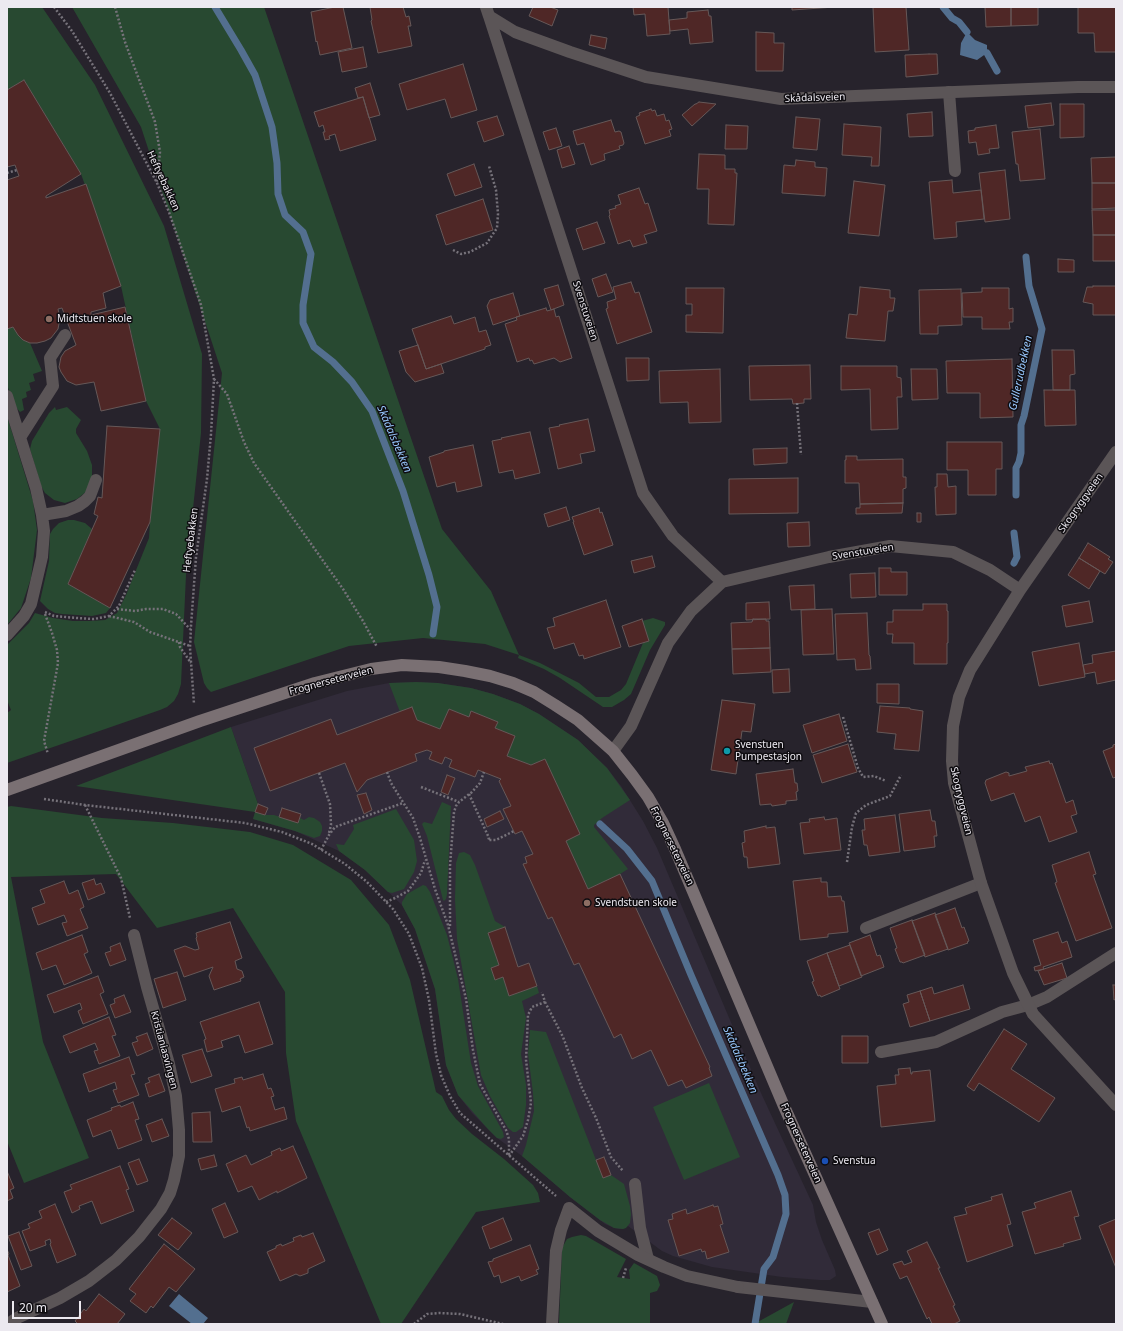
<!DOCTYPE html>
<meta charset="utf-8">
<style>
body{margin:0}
#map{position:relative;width:1123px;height:1331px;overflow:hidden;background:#27232c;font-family:"Noto Sans",sans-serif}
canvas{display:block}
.frame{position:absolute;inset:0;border:8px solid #ece9f0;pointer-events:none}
.scale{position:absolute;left:12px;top:1301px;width:69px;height:18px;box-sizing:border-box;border:2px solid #ece9f0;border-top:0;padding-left:5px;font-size:12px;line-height:14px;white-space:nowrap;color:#ece9f0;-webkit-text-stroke:3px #0f0d11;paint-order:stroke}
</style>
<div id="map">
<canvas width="1123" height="1331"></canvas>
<div class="frame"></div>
<div class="scale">20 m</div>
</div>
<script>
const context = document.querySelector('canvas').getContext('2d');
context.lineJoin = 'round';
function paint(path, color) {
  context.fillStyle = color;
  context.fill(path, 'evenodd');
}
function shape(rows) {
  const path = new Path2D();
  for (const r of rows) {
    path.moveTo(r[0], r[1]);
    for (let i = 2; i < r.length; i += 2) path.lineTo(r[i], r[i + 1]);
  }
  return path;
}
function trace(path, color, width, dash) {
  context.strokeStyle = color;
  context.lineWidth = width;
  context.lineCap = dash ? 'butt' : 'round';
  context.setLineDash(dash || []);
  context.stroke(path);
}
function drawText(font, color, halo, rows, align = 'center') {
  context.font = font + ' "Noto Sans",sans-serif';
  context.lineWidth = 3;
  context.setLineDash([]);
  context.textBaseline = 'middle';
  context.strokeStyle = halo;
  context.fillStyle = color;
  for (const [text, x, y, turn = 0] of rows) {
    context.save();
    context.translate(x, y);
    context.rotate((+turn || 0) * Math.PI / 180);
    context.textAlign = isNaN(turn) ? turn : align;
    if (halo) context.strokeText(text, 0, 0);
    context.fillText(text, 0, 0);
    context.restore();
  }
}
paint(shape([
 [416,682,438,683,471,688,493,694,520,704,539,714,578,740,607,768,621,786,643,821,657,848,761,1093,813,1205,816,1222,822,1240,835,1270,836,1276,830,1280,820,1280,782,1277,712,1267,673,1256,662,1251,628,1226,623,1229,619,1229,614,1228,605,1224,570,1197,522,1156,497,1138,472,1113,458,1095,446,1065,435,989,415,929,402,905,365,870,339,851,295,831,253,819,258,804,231,727,347,691,389,683]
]), '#312b39');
paint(shape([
 [7,7,42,7,95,85,164,226,202,354,201,433,186,575,181,684,178,694,174,701,167,707,160,710,7,763,7,713,11,710,7,700,7,645,29,623,35,613,53,618,73,621,90,621,105,620,117,613,126,595,149,538,150,522,160,429,146,401,121,286,81,174,24,80,7,90],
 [72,7,264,7,442,529,491,591,519,655,540,663,579,683,596,697,609,697,621,690,626,684,643,643,649,641,642,621,653,618,665,622,665,625,650,650,631,694,624,700,612,707,603,707,560,678,544,669,518,658,519,655,485,644,423,638,349,646,211,692,207,688,204,683,194,642,222,373,141,127],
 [13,327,18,335,23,340,30,343,42,371,33,374,35,381,29,383,31,390,26,392,27,397,22,399,24,410,20,412,15,406,7,385,7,329],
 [55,407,56,410,67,407,81,420,76,429,76,433,87,451,92,465,92,479,87,491,77,499,65,503,54,500,45,493,41,486,30,449,32,441,49,413],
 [7,416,33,501,37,530,31,578,21,608,7,625],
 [68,520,74,520,85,523,92,529,68,584,110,608,106,613,92,616,62,614,55,613,48,609,40,601,49,561,50,534,53,529,59,523],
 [416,682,438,683,471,688,493,694,520,704,539,714,578,740,607,768,630,800,602,818,594,825,594,827,628,869,620,874,588,889,531,765,507,756,515,736,495,728,497,722,471,711,469,717,449,709,440,729,417,720,412,707,400,712,389,683],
 [231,727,258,804,255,812,265,815,274,815,298,823,300,818,304,820,309,817,314,818,320,822,322,826,322,831,320,836,314,838,295,831,253,819,255,812,76,786],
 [442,802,451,806,447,894,446,899,444,901,443,900,427,836,422,824,424,822,432,824],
 [11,806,102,818,173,823,250,832,293,845,351,880,389,925,410,980,436,1092,442,1096,449,1110,456,1119,472,1134,504,1159,533,1185,538,1193,540,1202,476,1212,401,1324,381,1324,296,1121,286,1053,285,992,233,908,157,928,116,874,11,877,43,1042,89,1158,24,1183,7,1141,7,807],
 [396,809,414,840,417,861,414,872,404,889,392,893,388,892,365,870,339,851,336,844,344,845,354,829,353,825],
 [464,852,470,855,475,865,495,921,505,927,488,934,499,965,491,968,495,979,503,977,509,996,537,986,539,993,522,1001,526,1018,521,1054,526,1085,526,1105,523,1127,516,1132,513,1132,508,1128,490,1096,481,1075,457,939,455,899,456,863,459,853],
 [423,885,426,886,430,892,447,935,458,979,471,1063,478,1086,503,1132,504,1137,501,1139,497,1138,487,1128,458,1095,446,1065,435,989,415,929,402,905,402,902,407,894],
 [530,1030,546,1032,603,1178,611,1175,624,1184,630,1206,631,1214,630,1223,626,1228,623,1229,614,1228,600,1220,570,1197,522,1156,526,1145,534,1111,533,1093,528,1054],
 [709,1083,740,1157,684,1180,653,1107],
 [581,1235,586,1236,626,1259,617,1277,630,1279,629,1270,634,1263,657,1276,660,1285,657,1291,650,1293,650,1324,559,1324,562,1248,567,1239,572,1237],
 [794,1302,786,1324,754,1324]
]), '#284931');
paint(shape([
 [967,32,975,40,987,45,987,53,977,60,960,55,961,43],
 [179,1294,208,1318,203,1324,192,1324,169,1306]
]), '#536f8f');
trace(shape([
 [215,7,241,50,255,75,272,127,277,163,278,194,285,215,303,232,311,254,303,305,303,323,314,347,333,362,352,382,372,411,403,491,429,575,437,607,433,634],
 [943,7,952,18,959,22,967,32],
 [987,53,997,71],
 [1016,495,1016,468,1019,462,1021,453,1021,425,1024,416,1042,329,1029,286,1026,257],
 [1014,533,1017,557,1014,563],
 [600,824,627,849,652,881,691,975,778,1175,785,1195,786,1214,773,1257,764,1269,755,1324]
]), '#536f8f', 7);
const building = shape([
 [335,7,343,7,352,48,320,55,317,41,316,42,311,12,335,7],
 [370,7,403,7,406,17,409,16,411,26,408,26,412,46,378,53,371,21,372,20,370,7],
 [533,7,550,7,558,10,552,26,529,16,533,7],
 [633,7,668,7,670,34,647,36,645,14,634,15,633,7],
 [792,7,835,7,792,10,792,7],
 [873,7,906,7,909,50,875,52,873,7],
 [985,7,1011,7,1011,26,986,27,985,7],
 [1011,7,1038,7,1038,25,1011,26,1011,7],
 [1078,7,1116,7,1116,52,1095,52,1094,33,1078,33,1078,7],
 [708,10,709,16,711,16,713,42,690,44,688,29,670,31,669,20,687,18,687,12,708,10],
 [756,32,774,33,774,43,784,43,783,71,756,71,756,32],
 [591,35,607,38,605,49,589,45,591,35],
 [363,47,367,67,342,72,338,52,363,47],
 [929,54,937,54,938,74,906,77,905,55,929,54],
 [463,64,477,110,451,118,445,99,407,110,399,84,463,64],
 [24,80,81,174,46,196,46,198,86,184,121,286,103,293,106,308,91,312,91,315,125,307,146,401,101,411,94,382,76,385,67,381,61,372,59,367,61,357,65,351,76,345,62,308,58,309,60,318,58,329,51,338,45,341,37,343,30,343,23,340,18,335,13,327,7,329,7,180,19,176,15,165,7,167,7,90,24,80],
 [370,83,380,115,369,118,363,97,358,98,355,88,370,83],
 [363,97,376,140,340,151,335,134,329,136,330,139,325,140,323,132,325,132,323,125,319,127,314,112,363,97],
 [699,102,716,104,692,126,682,115,695,104,696,104,699,102],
 [1051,103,1054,125,1028,128,1025,106,1051,103],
 [1060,104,1084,104,1084,137,1060,138,1060,104],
 [651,109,652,111,655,110,657,116,664,114,666,121,669,120,672,129,669,130,671,136,645,144,636,117,640,115,639,113,651,109],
 [932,112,933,136,909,137,907,114,932,112],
 [497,116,504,135,484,142,477,122,497,116],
 [796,117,820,119,817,150,793,148,796,117],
 [611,120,615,132,619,131,621,132,624,143,623,145,619,146,620,149,604,154,605,160,591,165,584,143,577,145,573,131,611,120],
 [844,124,881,127,879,166,871,166,872,157,842,155,844,124],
 [726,125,748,126,747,149,725,149,726,125],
 [996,125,999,148,989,149,990,153,978,155,976,142,969,143,968,131,975,130,975,128,996,125],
 [556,128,562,146,549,150,543,132,556,128],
 [1040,129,1045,179,1020,181,1018,164,1016,164,1012,132,1040,129],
 [569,146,575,164,562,168,557,150,569,146],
 [699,154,725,155,725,169,735,169,735,173,737,173,734,225,708,224,709,189,697,189,699,154],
 [1116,157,1116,183,1092,183,1091,158,1116,157],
 [796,160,815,162,815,167,827,168,825,196,782,193,784,165,795,166,796,160],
 [474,164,482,187,455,196,447,174,474,164],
 [1005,170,1010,219,985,222,979,173,1005,170],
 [952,180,953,193,981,190,984,219,956,222,957,237,934,239,929,182,952,180],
 [854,181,885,185,879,236,848,233,854,181],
 [1092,183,1116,183,1116,208,1092,209,1092,183],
 [639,188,645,204,648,203,657,231,644,235,647,243,633,247,630,240,618,244,609,216,610,215,609,210,616,208,615,206,621,204,618,195,639,188],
 [483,199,493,230,446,245,436,215,483,199],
 [1092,210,1116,210,1116,235,1093,235,1092,210],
 [597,222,605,243,583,250,576,229,597,222],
 [1093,235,1116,235,1116,261,1093,261,1093,235],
 [1058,259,1074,260,1074,272,1058,272,1058,259],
 [606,274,613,292,598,297,592,279,606,274],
 [631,282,635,293,639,292,652,332,617,344,606,309,608,308,607,302,616,299,613,287,631,282],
 [558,285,564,305,551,310,544,289,558,285],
 [1093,286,1116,286,1116,315,1093,315,1093,304,1083,302,1087,287,1093,287,1093,286],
 [860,287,890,290,890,298,895,298,893,311,888,311,885,341,846,338,849,314,857,315,860,287],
 [686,288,724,288,723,333,686,332,686,315,692,315,692,304,686,304,686,288],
 [982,288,1009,288,1009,309,1013,308,1013,322,1009,322,1010,329,982,329,982,317,963,317,962,293,982,292,982,288],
 [961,289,962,325,938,326,938,334,920,334,919,290,961,289],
 [513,293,520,316,493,325,487,306,490,300,513,293],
 [546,308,547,311,554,309,556,317,559,316,572,358,560,362,554,358,534,364,532,360,530,361,529,358,517,362,505,324,517,320,516,317,546,308],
 [451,316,454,324,475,317,479,332,486,330,491,345,485,347,485,349,426,369,412,329,451,316],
 [418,345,426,369,441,364,444,373,415,382,406,372,399,351,418,345],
 [1052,350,1074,350,1075,374,1070,375,1070,390,1053,390,1052,350],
 [626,358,649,358,649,380,627,381,626,358],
 [1012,359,1013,417,980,418,980,393,947,393,946,361,1012,359],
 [810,365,811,399,804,399,804,403,793,404,792,399,750,400,749,366,810,365],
 [841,366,897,366,897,377,901,378,902,397,897,397,898,429,871,430,870,389,841,390,841,366],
 [720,369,721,422,689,423,688,402,660,403,659,371,720,369],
 [911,369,937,369,938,399,912,400,911,369],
 [1044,390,1075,390,1076,425,1045,426,1044,390],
 [588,419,595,451,580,454,582,463,558,469,549,428,560,426,559,425,588,419],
 [107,426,160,429,150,522,110,608,68,584,98,516,94,514,98,497,102,498,107,426],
 [530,432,540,473,515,479,513,470,499,473,492,441,502,439,501,438,530,432],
 [947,442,1002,442,1002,469,996,469,996,495,968,495,968,470,947,470,947,442],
 [473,445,482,486,457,492,455,482,437,487,429,457,444,452,444,451,473,445],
 [787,448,787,463,754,465,753,449,787,448],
 [846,456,857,456,857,460,903,459,903,477,906,477,906,488,903,489,903,503,860,504,859,483,845,483,845,460,846,460,846,456],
 [937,474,947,474,948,487,956,486,956,514,936,515,935,487,937,487,937,474],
 [798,478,798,513,729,514,729,479,798,478],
 [903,503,902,513,856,514,856,508,860,508,860,504,903,503],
 [566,507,570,520,548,527,544,514,566,507],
 [599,508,600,513,602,512,613,545,584,555,573,522,574,522,572,517,599,508],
 [917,513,921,513,921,522,917,522,917,513],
 [809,522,810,546,788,547,787,523,809,522],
 [1088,543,1110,557,1108,559,1113,562,1105,574,1079,558,1088,543],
 [652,556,655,567,634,573,631,561,652,556],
 [1079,558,1100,571,1089,589,1068,575,1079,558],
 [879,568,891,568,891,572,907,572,907,595,879,595,879,568],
 [875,573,876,597,851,598,850,574,875,573],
 [814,585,815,609,791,610,789,586,814,585],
 [606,600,621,647,584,659,583,655,579,656,574,643,554,649,547,628,555,626,553,618,606,600],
 [1089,601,1093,622,1066,627,1062,606,1089,601],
 [769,602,770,619,746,620,746,603,769,602],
 [923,604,947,604,947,611,948,611,948,643,947,643,947,664,914,664,914,643,892,643,893,634,887,634,887,622,893,622,893,610,923,610,923,604],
 [832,609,834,654,803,655,801,610,832,609],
 [867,613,869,655,870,656,871,669,856,670,855,659,837,660,835,614,867,613],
 [642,619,649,641,629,647,622,626,642,619],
 [753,619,766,619,766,621,769,621,770,648,732,649,731,623,752,622,753,619],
 [1079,643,1085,677,1039,686,1032,652,1079,643],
 [770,648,771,672,733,674,732,649,770,648],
 [1116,651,1116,680,1097,684,1095,672,1085,674,1083,665,1093,663,1092,655,1116,651],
 [789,669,790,692,773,693,772,670,789,669],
 [877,684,899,684,899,704,877,703,877,684],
 [722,700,755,704,751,732,742,731,736,774,711,770,722,700],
 [880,706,910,708,910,709,923,711,919,751,894,749,896,734,877,732,880,706],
 [412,707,417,720,440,729,449,709,469,717,471,711,498,722,495,728,515,736,507,756,531,765,545,759,580,834,566,841,588,889,620,874,710,1067,709,1068,712,1076,686,1088,682,1080,668,1086,651,1050,632,1059,621,1034,614,1038,579,963,574,965,552,917,548,919,523,864,527,863,525,857,533,854,522,831,515,834,503,809,511,806,499,781,501,779,478,770,475,777,449,767,452,760,445,757,442,764,429,759,432,752,427,750,415,754,417,761,367,780,357,792,345,763,270,791,254,748,331,719,337,735,412,707],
 [839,714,847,741,812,753,803,725,839,714],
 [848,744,857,772,822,783,813,755,848,744],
 [1116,744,1116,777,1113,778,1103,751,1113,747,1113,745,1116,744],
 [1049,761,1050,764,1052,763,1066,803,1073,800,1077,814,1071,816,1077,832,1049,842,1040,816,1025,822,1014,793,991,801,985,783,986,780,1006,772,1009,773,1009,776,1027,771,1025,767,1049,761],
 [793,769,795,783,797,783,798,791,796,792,797,800,786,801,786,804,772,806,771,804,760,805,756,774,793,769],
 [447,775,455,778,448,795,441,792,447,775],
 [366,793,372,810,364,814,357,795,366,793],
 [258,804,268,808,265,815,255,812,258,804],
 [282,808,301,814,298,823,279,817,282,808],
 [930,810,932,821,935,821,937,836,934,836,935,847,904,851,899,814,930,810],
 [500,811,504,819,487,827,484,819,500,811],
 [895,815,900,852,869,856,867,845,864,845,862,830,865,830,864,819,895,815],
 [824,817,825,820,837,818,841,850,804,854,800,823,810,822,809,819,824,817],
 [766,826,766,828,775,827,780,864,748,868,747,857,744,857,742,843,745,842,744,831,766,826],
 [1089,852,1096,874,1093,875,1112,928,1076,941,1055,883,1057,882,1052,865,1089,852],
 [821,878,821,882,827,882,828,897,841,896,842,901,844,901,848,932,828,934,828,937,800,940,793,881,821,878],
 [94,879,96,885,101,883,105,893,88,900,82,883,94,879],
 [64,881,69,894,78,890,84,907,80,909,88,928,67,936,62,923,67,922,64,915,38,925,32,908,45,903,40,890,64,881],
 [955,908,962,928,964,927,969,941,967,942,968,943,948,950,935,915,955,908],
 [935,913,948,949,925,957,912,921,935,913],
 [912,920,925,955,903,963,902,962,900,962,895,949,897,948,890,928,912,920],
 [230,922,242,958,235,961,237,969,242,971,244,977,240,979,241,981,214,990,209,976,213,967,184,977,174,950,185,946,195,950,199,949,196,938,197,937,196,933,230,922],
 [505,927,518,967,529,963,537,986,509,996,503,977,495,980,491,968,499,965,488,933,505,927],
 [1058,932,1062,943,1067,941,1072,957,1043,967,1044,969,1035,971,1034,967,1041,965,1033,940,1058,932],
 [82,935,88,952,84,954,92,973,64,985,56,965,42,970,36,953,82,935],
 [870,935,877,956,880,955,884,967,861,976,849,943,870,935],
 [120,943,126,960,110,966,105,953,111,951,110,947,120,943],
 [850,945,862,977,839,986,827,953,850,945],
 [827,953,840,989,821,997,820,995,818,996,812,982,814,981,807,961,827,953],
 [1062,963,1067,978,1044,985,1038,971,1062,963],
 [177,972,186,1000,163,1008,154,979,177,972],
 [98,976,104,992,100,994,108,1014,83,1024,78,1011,82,1009,80,1003,54,1013,47,995,98,976],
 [963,985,970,1009,930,1021,920,991,932,987,934,994,963,985],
 [1113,985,1116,985,1116,999,1114,1000,1113,985],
 [920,991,930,1021,910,1027,903,1004,909,1002,907,995,920,991],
 [124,995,131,1012,115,1018,110,1005,115,1003,114,999,124,995],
 [259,1002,273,1044,245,1053,239,1035,221,1041,223,1047,207,1052,204,1040,206,1039,200,1022,259,1002],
 [109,1017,116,1035,112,1036,120,1056,99,1064,94,1051,98,1050,95,1043,70,1053,63,1036,109,1017],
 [1004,1029,1027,1044,1011,1069,1055,1098,1039,1122,979,1083,974,1091,967,1086,1004,1029],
 [147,1033,153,1049,137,1056,132,1043,138,1041,136,1037,147,1033],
 [842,1036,868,1036,868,1063,842,1063,842,1036],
 [202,1049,212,1076,191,1083,182,1055,202,1049],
 [129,1057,135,1074,131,1075,139,1095,118,1103,113,1090,117,1089,115,1082,89,1092,83,1074,129,1057],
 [910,1068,911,1074,912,1074,912,1072,930,1070,935,1121,881,1127,877,1086,896,1084,895,1075,899,1075,898,1069,910,1068],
 [159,1074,165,1091,149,1097,145,1084,150,1082,148,1078,159,1074],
 [263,1074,268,1089,271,1088,274,1096,271,1097,275,1110,284,1107,287,1119,250,1131,249,1127,247,1128,240,1106,222,1112,215,1089,235,1083,234,1079,242,1077,243,1080,263,1074],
 [133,1102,139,1119,135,1120,142,1140,118,1149,111,1130,93,1137,87,1120,112,1110,111,1108,120,1105,121,1107,133,1102],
 [210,1112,212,1142,193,1142,192,1113,210,1112],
 [162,1119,169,1136,152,1142,146,1125,162,1119],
 [293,1146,307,1178,277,1193,277,1191,259,1200,252,1186,238,1192,226,1164,246,1155,251,1165,272,1155,271,1152,280,1148,281,1151,293,1146],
 [214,1155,217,1166,201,1170,198,1159,214,1155],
 [604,1157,611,1175,603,1178,596,1160,604,1157],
 [139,1159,148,1181,137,1185,128,1163,139,1159],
 [120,1166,129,1189,126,1190,134,1211,101,1224,92,1201,79,1206,80,1209,72,1213,64,1192,72,1189,70,1185,120,1166],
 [7,1171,14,1188,10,1190,13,1198,7,1201,7,1171],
 [1071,1191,1079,1216,1074,1217,1081,1239,1063,1244,1064,1246,1035,1254,1022,1212,1036,1208,1034,1203,1071,1191],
 [1002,1194,1011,1224,1007,1225,1013,1246,967,1262,954,1217,967,1214,965,1208,992,1200,991,1197,1002,1194],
 [225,1203,238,1232,224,1238,212,1209,225,1203],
 [55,1204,76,1255,57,1263,50,1244,51,1243,50,1239,45,1241,46,1245,30,1251,22,1231,30,1228,28,1224,42,1218,39,1211,55,1204],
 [713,1205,714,1207,718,1206,723,1224,720,1225,729,1252,707,1259,705,1251,702,1252,701,1249,679,1256,668,1220,673,1219,672,1214,686,1209,687,1214,713,1205],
 [172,1218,192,1233,178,1250,158,1235,172,1218],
 [503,1218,512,1240,490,1249,482,1227,503,1218],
 [1116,1219,1116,1268,1099,1226,1116,1219],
 [879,1229,888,1250,877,1255,868,1233,879,1229],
 [19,1232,32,1266,21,1270,8,1236,19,1232],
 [313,1233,325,1261,308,1269,308,1273,300,1276,296,1274,280,1281,267,1252,276,1248,276,1246,281,1244,282,1246,294,1241,293,1238,301,1235,302,1237,313,1233],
 [927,1242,940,1268,938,1268,955,1305,953,1306,960,1321,954,1324,932,1324,929,1317,927,1319,907,1276,900,1279,893,1264,902,1261,904,1265,912,1262,907,1251,927,1242],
 [164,1244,195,1269,176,1292,169,1287,153,1308,151,1306,146,1313,130,1301,136,1294,129,1289,164,1244],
 [530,1245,539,1269,536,1270,538,1274,521,1281,519,1276,501,1283,499,1275,494,1277,488,1262,493,1261,493,1259,530,1245],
 [7,1249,9,1254,8,1255,20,1286,7,1292,7,1249],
 [99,1294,125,1314,117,1324,76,1324,77,1323,75,1321,84,1309,86,1311,99,1294]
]);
paint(building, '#4f2726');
trace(building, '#665858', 1);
trace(shape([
 [54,7,72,31,110,93,157,183,169,212,201,305,214,379,211,434,207,479,196,557,191,626,190,648,194,704],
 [115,7,125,42,155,122,160,152,157,182],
 [7,173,17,170],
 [453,250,461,254,470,252,487,243,497,228,498,214,496,190,489,166],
 [214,379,227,394,244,442,254,463,343,589,363,621,377,647],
 [797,403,801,455],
 [117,609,135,611,146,609,163,609,176,614,190,629],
 [45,612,54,616,77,618,94,619,109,616,119,606,135,570],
 [45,614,52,633,57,650,58,663,44,741,48,754],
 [109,616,134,622,150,632,190,646],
 [179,642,180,647,191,663],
 [843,717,858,768,863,777,874,776,886,781],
 [387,772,391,783,413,818,420,838,435,889,448,925,466,999,473,1050,480,1084,506,1130,509,1139,509,1156],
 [319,773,330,804,331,825,329,833],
 [421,787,459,802],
 [469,794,489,838,488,840,496,840,514,831],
 [44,799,85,805,245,823,282,832,312,844,345,864,367,882,393,909,409,934,422,968,429,1000,436,1054,441,1075,450,1096,460,1113,556,1196],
 [85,805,121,878,130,918],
 [321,850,329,835,335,827,403,803],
 [847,862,852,827,856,813,866,805,890,796,901,775],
 [386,902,395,898,408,891,421,873,425,860],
 [450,926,450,866,454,812,456,806,459,802,472,792,480,783,484,772],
 [545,1002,563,1037,582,1088,596,1118,611,1157,623,1171],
 [509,1156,523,1136,528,1120,531,1103,526,1060,528,1015,532,1007,545,1002,542,992],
 [623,1278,626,1268],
 [414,1324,427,1314,440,1313,460,1314,503,1324]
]), '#76727a', 2.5, [2, 2]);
trace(shape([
 [949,92,955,171],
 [7,396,36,488,42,515,44,531,42,557,31,604,24,616,7,635],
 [21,436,53,386,50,358,65,335],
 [42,515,66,511,78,506,85,501,90,496,96,480],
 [866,928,981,883],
 [881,1052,936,1042,1002,1012,1028,1005,1047,997,1116,953],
 [635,1184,640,1228,648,1259],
 [738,1287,872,1302]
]), '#5b5557', 12);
trace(shape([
 [486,7,489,16,515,32,570,52,646,77,781,99,1078,87,1116,87],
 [489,16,643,493,673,536,722,582],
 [1116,452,1020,590,970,670,959,697,953,726,952,761,954,783,981,883,1013,973,1033,1014,1116,1105],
 [613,751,631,726,668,643,691,611,722,582,829,557,890,546,953,552,990,570,1020,590],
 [8,1324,17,1318,60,1298,89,1281,116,1260,139,1237,161,1209,170,1193,174,1180,179,1156,179,1130,176,1096,169,1064,147,987,134,935],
 [552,1324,556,1251,561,1230,569,1208,598,1231,638,1255,664,1267,687,1276,738,1287]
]), '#5b5557', 12);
trace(shape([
 [7,790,200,721,315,683,371,669,402,665,439,667,465,671,490,676,513,683,534,692,555,705,578,720,613,751,632,775,648,797,663,823,675,849,783,1104,882,1324]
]), '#7a7073', 12);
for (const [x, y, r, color] of [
 [49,319,4,"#8d6e63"],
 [727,751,4,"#0f9aa8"],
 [587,903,4,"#8d6e63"],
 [825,1161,4,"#1a4fb4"]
]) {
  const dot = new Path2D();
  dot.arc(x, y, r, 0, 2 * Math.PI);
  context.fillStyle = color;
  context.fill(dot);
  trace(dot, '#0f0d11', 1.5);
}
drawText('10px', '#ece9f0', '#0f0d11', [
 ["Skådalsveien",815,98,-2],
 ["Heftyebakken",163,181,65],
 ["Svenstuveien",585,311,72],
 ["Skogryggveien",1081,503,-55],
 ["Heftyebakken",191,540,-83],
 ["Svenstuveien",863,552,-9],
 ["Frognerseterveien",331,681,-15],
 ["Skogryggveien",961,801,77],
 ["Frognerseterveien",672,846,64],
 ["Kristianiasvingen",164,1050,75],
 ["Frognerseterveien",801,1143,66]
]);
drawText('10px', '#ece9f0', '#0f0d11', [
 ["Midtstuen skole",57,319],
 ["Svenstuen",735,745],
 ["Pumpestasjon",735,757],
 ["Svendstuen skole",595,903],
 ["Svenstua",833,1161]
], 'left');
drawText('italic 11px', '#95c4f9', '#0f0d11', [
 ["Gullerudbekken",1021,373,-78],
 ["Skådalsbekken",394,439,67],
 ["Skådalsbekken",740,1060,67]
]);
</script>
